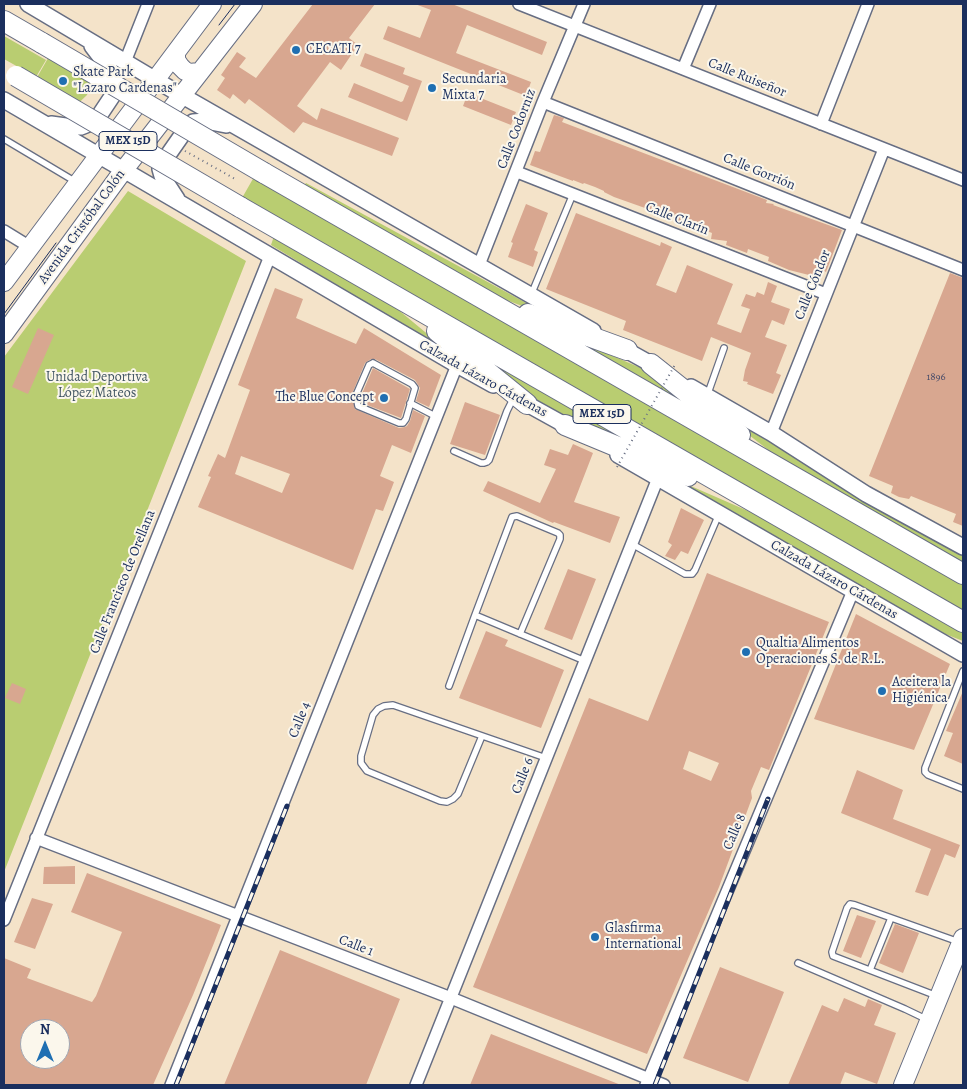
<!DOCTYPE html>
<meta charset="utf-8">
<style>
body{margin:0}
#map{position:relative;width:967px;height:1089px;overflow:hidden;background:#f4e3c9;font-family:Alegreya,serif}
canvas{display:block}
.frame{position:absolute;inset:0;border:5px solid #1b2f5e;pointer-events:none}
.north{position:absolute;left:20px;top:1019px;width:50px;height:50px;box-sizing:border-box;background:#fbf7ec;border:1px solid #a1a7b3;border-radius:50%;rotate:0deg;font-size:14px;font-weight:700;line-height:20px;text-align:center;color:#1b2f5e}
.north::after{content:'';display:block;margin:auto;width:18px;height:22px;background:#1f6fb2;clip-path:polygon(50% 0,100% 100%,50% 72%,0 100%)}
</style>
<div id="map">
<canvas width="967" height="1089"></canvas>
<div class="frame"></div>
<div class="north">N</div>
</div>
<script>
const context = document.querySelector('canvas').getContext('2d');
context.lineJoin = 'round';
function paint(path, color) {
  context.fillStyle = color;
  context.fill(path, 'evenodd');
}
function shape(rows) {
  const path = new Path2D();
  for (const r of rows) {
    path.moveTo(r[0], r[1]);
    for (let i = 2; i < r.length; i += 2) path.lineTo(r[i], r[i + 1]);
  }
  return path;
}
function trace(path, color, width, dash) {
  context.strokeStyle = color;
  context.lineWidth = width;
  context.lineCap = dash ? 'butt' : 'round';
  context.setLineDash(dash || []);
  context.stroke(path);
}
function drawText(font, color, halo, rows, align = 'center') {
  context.font = font + ' Alegreya,serif';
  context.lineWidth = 4;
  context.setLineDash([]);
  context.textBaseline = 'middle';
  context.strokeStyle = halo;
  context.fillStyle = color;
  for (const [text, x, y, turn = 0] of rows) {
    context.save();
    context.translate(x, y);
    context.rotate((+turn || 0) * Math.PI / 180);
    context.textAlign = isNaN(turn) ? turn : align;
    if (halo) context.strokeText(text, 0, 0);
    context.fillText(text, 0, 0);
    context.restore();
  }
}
paint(shape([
 [4,36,46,60,36,77,4,59],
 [55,46,95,69,87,95,66,115,28,93],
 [254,177,963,585,963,613,242,198],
 [306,183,552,317,479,290,301,189],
 [128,191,246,261,4,872,4,357],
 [274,236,384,298,454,356,271,245],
 [533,322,655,374,745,445],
 [451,334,677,469,534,402],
 [714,408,963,556,963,569,811,483],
 [661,473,755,514,963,632,963,641,915,622]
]), '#b9cd71');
paint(shape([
 [313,4,375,4,349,38,358,45,341,70,330,62,297,106,317,120,321,108,399,138,392,156,303,122,294,133,249,99,245,104,233,94,230,99,217,90,225,78,221,75,237,52,246,58,239,67,256,78],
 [415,4,452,4,547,42,542,55,467,25,456,53,531,82,526,96,383,39,388,26,420,38,431,10],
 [365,53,405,68,403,74,422,81,407,121,348,97,354,83,401,102,403,101,409,86,360,66],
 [468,93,516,112,511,125,463,106],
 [554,115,564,118,562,122,767,200,766,203,774,204,773,205,842,230,826,272,824,271,820,281,812,278,813,276,789,270,768,261,769,257,748,249,747,253,726,245,727,241,711,239,712,233,697,227,696,230,675,221,676,219,614,197,604,192,604,191,595,187,584,183,583,184,573,180,573,181,530,165,535,151,540,152],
 [526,204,548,213,534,250,538,252,533,267,508,257,513,243,511,242],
 [576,213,660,246,661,242,672,247,656,285,676,293,687,265,733,284,717,324,741,333,750,309,741,306,746,294,755,297,757,292,764,295,768,282,777,286,771,302,790,309,784,325,772,320,765,337,787,345,776,373,781,375,773,394,747,384,748,382,743,381,745,370,751,353,711,337,702,361,623,330,626,321,546,289],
 [950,273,963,278,963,526,953,522,956,514,911,496,909,499,899,497,891,493,893,486,869,476],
 [275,288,303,299,296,318,356,344,364,328,441,375,429,407,416,401,420,388,415,380,375,359,371,359,365,363,352,394,355,409,399,428,405,427,407,426,410,421,413,410,425,416,411,453,392,445,380,476,394,482,383,511,376,509,353,570,198,507,211,477,208,476,218,454,225,458,250,390,238,385],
 [241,456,290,474,282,493,235,474],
 [38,328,54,335,28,394,12,387],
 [373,368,410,389,401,418,362,403,361,396],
 [465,402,500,415,485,455,450,444],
 [573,444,593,453,574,502,620,517,610,543,554,522,553,523,483,491,488,481,540,503,556,469,544,465,550,449,568,455],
 [681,508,704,520,688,554,681,551,675,560,665,556,672,545,668,542],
 [568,569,596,579,572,640,544,629],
 [707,573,829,622,769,770,761,767,751,791,752,798,719,887,647,1054,473,987,589,698,648,721],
 [689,751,719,763,711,781,683,769],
 [856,614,950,664,914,750,814,719],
 [486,631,508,640,505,646,564,670,541,728,459,698],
 [12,683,26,689,20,704,5,698],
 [963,691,963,764,944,756,953,733,946,731],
 [857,770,903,790,893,819,960,845,955,858,945,854,928,896,915,892,931,849,841,813],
 [75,866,75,884,43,884,44,867],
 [87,873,221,925,214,943,193,995,153,1085,4,1085,4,958,31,969,27,978,92,1002,96,996,122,932,71,912],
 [30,1029,60,1029,60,1059,30,1059],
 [32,898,53,904,35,949,14,942],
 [857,915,876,921,861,958,843,951],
 [895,924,919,933,903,973,879,963],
 [280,950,400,999,366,1085,224,1085],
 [720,967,784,992,748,1082,683,1058],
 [844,998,865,1007,868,999,882,1005,874,1025,896,1033,877,1084,845,1072,840,1085,788,1085,822,1005,838,1012],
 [491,1034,621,1085,470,1085]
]), '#d8a790');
const lane = shape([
 [4,139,76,182],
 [531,295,573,194],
 [373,363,412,384,415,388,406,419,403,423,399,423,358,406,356,395,369,365,373,363],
 [707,396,724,348],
 [410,403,437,417],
 [454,451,481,463,484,463,487,462,489,460,507,411,513,399],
 [632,544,685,574,692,574,695,570,719,514],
 [475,615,512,517,517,516,558,533,560,535,560,539,520,634],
 [963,671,925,768,925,772,928,775,963,789],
 [449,686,475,615,585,661],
 [482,736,458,794,453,799,447,802,440,801,367,771,361,763,361,756,373,715,378,709,384,706,393,705,546,758],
 [798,963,905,1009,928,1020],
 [870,970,891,918],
 [937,996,833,956,832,952,847,908,850,904,855,905,959,942]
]);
const street = shape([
 [519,4,963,180],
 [125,62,148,4],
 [683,69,710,4],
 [543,102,963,270],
 [821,124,868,4],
 [517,172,826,294],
 [4,231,30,247],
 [479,265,543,102,584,4],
 [771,433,884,149],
 [36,838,451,998,664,1085],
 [4,920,270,256],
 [171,1085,457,365],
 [416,1085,658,478],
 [646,1085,853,591]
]);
const secondary = shape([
 [28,4,181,95,593,331],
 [4,100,457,365,493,385],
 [51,124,73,127,81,127,91,123,97,119,115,92,116,82,114,75,92,46],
 [177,199,162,176,160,169,161,165,189,125,193,122,205,121,226,125],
 [617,345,660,369],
 [691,387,771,433,866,494,963,547],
 [518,399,574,430],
 [618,455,963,654]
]);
const primary = shape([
 [176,53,176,60,180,66,185,71,190,73,199,72],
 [4,282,212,4],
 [4,334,123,171,253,4],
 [903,1085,963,938]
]);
const highway = shape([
 [4,21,42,43],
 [264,173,963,574],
 [240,207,963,622],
 [528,314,627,350],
 [437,331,527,404],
 [651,364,740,435],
 [565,425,688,476]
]);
trace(lane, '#676e83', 8);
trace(street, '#676e83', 14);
trace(secondary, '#676e83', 18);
trace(primary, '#676e83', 20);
trace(highway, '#676e83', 22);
trace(shape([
 [185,151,237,180]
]), '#676e83', 2, [1, 4]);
trace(lane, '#fff', 5.5);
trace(street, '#fff', 11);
trace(secondary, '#fff', 15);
trace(primary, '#fff', 18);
trace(highway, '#fff', 20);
trace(shape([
 [219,25,235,4],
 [4,314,56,243]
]), '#1b2f5e', 1);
const rail = shape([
 [176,1085,287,806],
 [655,1085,768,799]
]);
trace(rail, '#1b2f5e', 5);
trace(rail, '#fbf7ec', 3, [9]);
const highwayBridge = shape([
 [42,43,264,173],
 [16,76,240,207]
]);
trace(highwayBridge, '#676e83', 22, []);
trace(shape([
 [617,467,676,363]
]), '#676e83', 2, [1, 4]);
trace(highwayBridge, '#fff', 20);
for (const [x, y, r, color] of [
 [296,50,5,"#1f6fb2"],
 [63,81,5,"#1f6fb2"],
 [432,88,5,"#1f6fb2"],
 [384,398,5,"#1f6fb2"],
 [746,652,5,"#1f6fb2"],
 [882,691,5,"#1f6fb2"],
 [595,937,5,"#1f6fb2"]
]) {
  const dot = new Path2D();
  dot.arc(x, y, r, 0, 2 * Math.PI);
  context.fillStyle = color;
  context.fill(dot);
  trace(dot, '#fbf7ec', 2);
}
drawText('11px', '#4a4d6a', null, [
 ["1896",936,377]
]);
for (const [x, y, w] of [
 [128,141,58],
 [602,414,58]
]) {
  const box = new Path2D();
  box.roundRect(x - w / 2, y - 9.5, w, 19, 4);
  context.fillStyle = '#fbf7ec';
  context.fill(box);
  trace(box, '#1b2f5e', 1);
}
drawText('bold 12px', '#1b2f5e', null, [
 ["MEX 15D",128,141],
 ["MEX 15D",602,414]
]);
drawText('14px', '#1b2f5e', '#fbf7ec', [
 ["CECATI 7",306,50],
 ["Skate Park",73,73],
 ["\"Lazaro Cardenas\"",73,89],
 ["Secundaria",442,80],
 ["Mixta 7",442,96],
 ["The Blue Concept",374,398,"right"],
 ["Qualtia Alimentos",756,644],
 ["Operaciones S. de R.L.",756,660],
 ["Aceitera la",892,683],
 ["Higiénica",892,699],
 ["Glasfirma",605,929],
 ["International",605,945]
], 'left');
drawText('14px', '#1b2f5e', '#fbf7ec', [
 ["Calle Ruiseñor",747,78,22],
 ["Calle Codorniz",517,129,-69],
 ["Calle Gorrión",759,172,22],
 ["Calle Clarín",677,219,22],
 ["Avenida Cristóbal Colón",82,227,-54],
 ["Calle Cóndor",813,285,-68],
 ["Calzada Lázaro Cárdenas",483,379,29],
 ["Calzada Lázaro Cárdenas",834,580,30],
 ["Calle Francisco de Orellana",123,582,-68],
 ["Calle 4",300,720,-68],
 ["Calle 6",523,776,-68],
 ["Calle 8",735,832,-67],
 ["Calle 1",356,946,21]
]);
drawText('14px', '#425663', '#fbf7ec', [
 ["Unidad Deportiva",97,378],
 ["López Mateos",97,394]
]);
</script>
